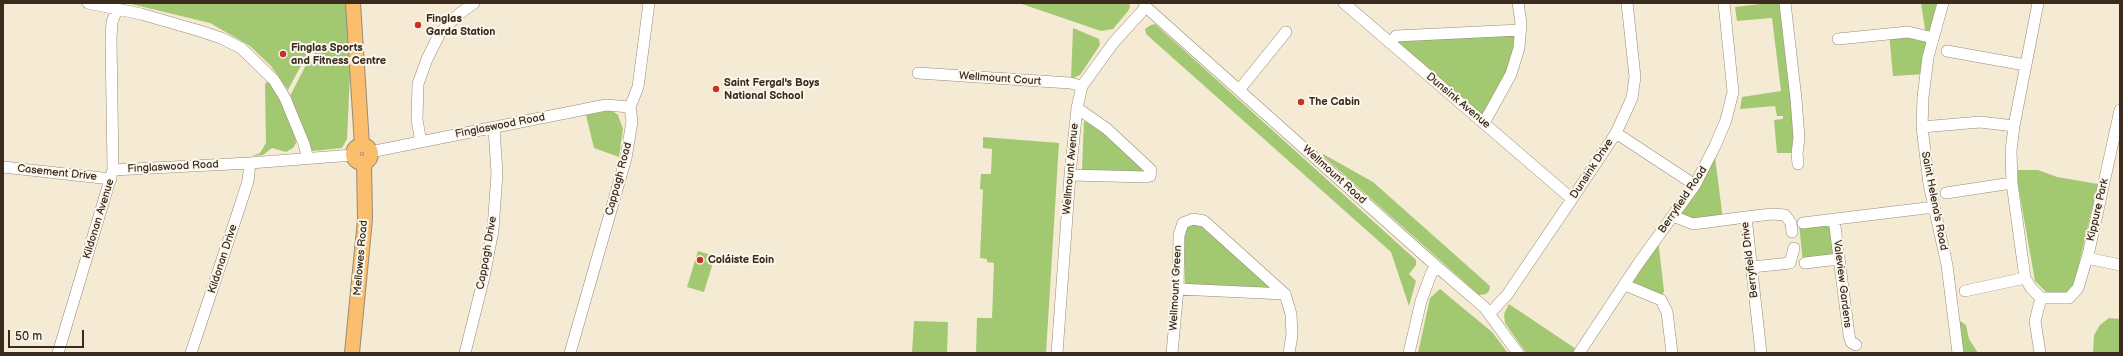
<!DOCTYPE html>
<meta charset="utf-8">
<style>
body{margin:0}
#map{position:relative;width:2123px;height:356px;overflow:hidden;background:#f5ead3;font-family:"Balsamiq Sans",sans-serif}
canvas{display:block}
.frame{position:absolute;inset:0;border:4px solid #3b2a1e;pointer-events:none}
.scale{position:absolute;left:8px;top:330px;width:76px;height:18px;box-sizing:border-box;border:2px solid #3b2a1e;border-top:0;padding-left:5px;font-size:12px;line-height:14px;white-space:nowrap;color:#3b2a1e;-webkit-text-stroke:3px #fbf7ec;paint-order:stroke}
</style>
<div id="map">
<canvas width="2123" height="356"></canvas>
<div class="frame"></div>
<div class="scale">50 m</div>
</div>
<script>
const context = document.querySelector('canvas').getContext('2d');
context.lineJoin = 'round';
function paint(path, color) {
  context.fillStyle = color;
  context.fill(path, 'evenodd');
}
function shape(rows) {
  const path = new Path2D();
  for (const r of rows) {
    if (r.length === 3) {
      path.moveTo(r[0] + r[2], r[1]);
      path.arc(r[0], r[1], r[2], 0, 2 * Math.PI);
      continue;
    }
    path.moveTo(r[0], r[1]);
    for (let i = 2; i < r.length; i += 2) path.lineTo(r[i], r[i + 1]);
  }
  return path;
}
function trace(path, color, width, dash) {
  context.strokeStyle = color;
  context.lineWidth = width;
  context.lineCap = dash ? 'butt' : 'round';
  context.setLineDash(dash || []);
  context.stroke(path);
}
function drawText(font, color, halo, rows, align = 'center') {
  context.font = font + ' "Balsamiq Sans",sans-serif';
  context.lineWidth = 4;
  context.setLineDash([]);
  context.textBaseline = 'middle';
  context.strokeStyle = halo;
  context.fillStyle = color;
  for (const [text, x, y, turn = 0] of rows) {
    context.save();
    context.translate(x, y);
    context.rotate((+turn || 0) * Math.PI / 180);
    context.textAlign = isNaN(turn) ? turn : align;
    if (halo) context.strokeText(text, 0, 0);
    context.fillText(text, 0, 0);
    context.restore();
  }
}
paint(shape([
 [127,3,347,3,350,74,347,139,342,148,312,151,290,96,308,61,315,62,314,41,288,90,271,66,250,46,210,23],
 [1019,3,1129,3,1130,7,1128,11,1113,29,1101,31],
 [1769,3,1782,3,1793,106,1794,153,1777,153,1774,120,1783,119,1783,116,1777,116,1775,106,1740,109,1742,97,1781,91,1772,18,1737,21,1735,7],
 [1921,3,1943,3,1925,74,1893,76,1889,33,1926,36],
 [1155,24,1416,260,1416,265,1409,274,1416,281,1409,306,1391,252,1146,34,1145,29,1151,25],
 [1073,28,1099,39,1100,45,1080,75,1071,79],
 [1520,30,1519,48,1484,122,1385,37],
 [270,79,294,123,296,143,293,148,286,152,272,148,263,155,252,156,260,153,266,143,265,84],
 [611,110,618,115,623,129,619,157,594,148,586,115],
 [1084,121,1102,131,1145,171,1136,174,1082,170],
 [983,137,1059,143,1046,353,976,353,977,318,992,318,994,263,987,262,987,259,980,258,983,190,980,189,981,174,991,174,992,149,983,148],
 [1714,149,1723,220,1693,223,1673,216],
 [1323,154,1373,182,1490,286,1489,291,1486,294,1479,295,1323,156],
 [2018,170,2038,170,2057,177,2098,184,2074,285,2067,293,2047,293,2035,281,2018,185],
 [1834,220,1839,259,1803,263,1799,224],
 [1193,223,1204,225,1270,286,1267,291,1185,286,1184,239,1187,228],
 [1658,239,1664,291,1661,300,1627,285],
 [698,251,715,256,704,292,687,287],
 [1440,289,1492,332,1508,353,1418,353,1430,298],
 [1509,304,1582,353,1526,353,1505,323,1504,314],
 [1956,318,1966,325,1969,339,1978,353,1959,353],
 [2109,318,2120,319,2120,353,2093,353,2094,335,2100,325],
 [914,321,948,322,947,353,912,353]
]), '#a3c872');
const minor = shape([
 [88,3,141,14,200,31,221,38,241,48,274,80,285,98,304,144,308,159],
 [1144,3,1146,7,1436,266,1484,307,1518,353],
 [1344,3,1572,199],
 [1785,3,1796,99,1799,138,1797,154,1798,164],
 [1943,3,1928,57,1923,97,1922,127,1929,184,1947,265,1958,353],
 [2038,3,2014,126,2011,151,2012,183,2025,278,2031,288,2041,298,2069,298,2078,288,2089,251,2120,110],
 [1838,39,1908,32,1933,38],
 [1390,43,1396,36,1520,30],
 [1947,51,2025,65],
 [918,73,1070,83,1082,86],
 [1239,90,1286,32],
 [1484,123,1511,74,1519,48,1521,23,1518,3],
 [1922,127,1980,122,2014,126],
 [1616,133,1695,185],
 [421,142,417,120,418,84,427,59,440,33,459,14,474,3],
 [370,152,606,105,630,107],
 [3,167,111,179],
 [113,170,250,163,353,155],
 [1070,175,1146,177,1150,176,1151,170,1107,129,1077,108],
 [1946,193,2012,183],
 [1673,216,1693,224,1746,217,1761,353],
 [1746,217,1772,214,1785,215,1791,223,1792,232],
 [1834,219,1849,335,1851,342,1856,345],
 [1803,223,1934,207],
 [2087,258,2120,265],
 [1805,263,1839,259],
 [1752,267,1790,263,1794,248],
 [1625,285,1661,300,1667,312,1672,353],
 [1178,289,1285,294],
 [1965,291,2025,278],
 [1490,313,1507,295,1572,199,1616,133,1632,98,1635,77,1627,3],
 [58,353,113,170,111,38,112,22,117,9],
 [191,353,239,209,248,181,250,163],
 [465,353,484,277,493,230,497,173,494,128],
 [570,353,626,158,632,121,630,107,638,87,649,3],
 [1057,353,1070,175,1077,108,1082,86,1114,42,1146,7],
 [1172,353,1178,289,1179,235,1183,223,1193,219,1204,221,1285,294,1291,314,1292,335,1289,353],
 [1409,353,1421,301,1431,274,1436,266],
 [1579,353,1638,264,1695,185,1715,146,1726,120,1733,92,1724,3],
 [2040,353,2035,321,2041,298]
]);
const major = shape([
 [353,3,362,145],
 [362,154,9],
 [352,353,365,219,364,162]
]);
trace(minor, '#988a78', 12);
trace(major, '#988a78', 16);
trace(minor, '#fff', 11);
trace(major, '#fabe6d', 14);
for (const [x, y, r, color] of [
 [418,25,4,"#c8321e"],
 [283,54,4,"#c8321e"],
 [716,89,4,"#c8321e"],
 [1301,102,4,"#c8321e"],
 [700,260,4,"#c8321e"]
]) {
  const dot = new Path2D();
  dot.arc(x, y, r, 0, 2 * Math.PI);
  context.fillStyle = color;
  context.fill(dot);
  trace(dot, '#fbf7ec', 1.5);
}
drawText('bold 11px', '#3b2a1e', '#fbf7ec', [
 ["Finglas",426,19],
 ["Garda Station",426,32],
 ["Finglas Sports",291,48],
 ["and Fitness Centre",291,61],
 ["Saint Fergal's Boys",724,83],
 ["National School",724,96],
 ["The Cabin",1309,102],
 ["Coláiste Eoin",708,260]
], 'left');
drawText('11px', '#3b2a1e', '#fbf7ec', [
 ["Wellmount Court",1000,79,4],
 ["Dunsink Avenue",1458,101,40],
 ["Finglaswood Road",500,126,-11],
 ["Finglaswood Road",173,167,-3],
 ["Wellmount Avenue",1071,169,-85],
 ["Dunsink Drive",1592,169,-57],
 ["Casement Drive",57,173,6],
 ["Wellmount Road",1334,175,42],
 ["Cappagh Road",619,179,-75],
 ["Berryfield Road",1683,200,-56],
 ["Saint Helena's Road",1934,201,79],
 ["Kippure Park",2098,210,-77],
 ["Kildonan Avenue",99,219,-73],
 ["Cappagh Drive",487,253,-80],
 ["Mellowes Road",361,258,-85],
 ["Kildonan Drive",223,259,-72],
 ["Berryfield Drive",1750,260,-97],
 ["Valeview Gardens",1842,284,83],
 ["Wellmount Green",1176,288,-87]
]);
</script>
